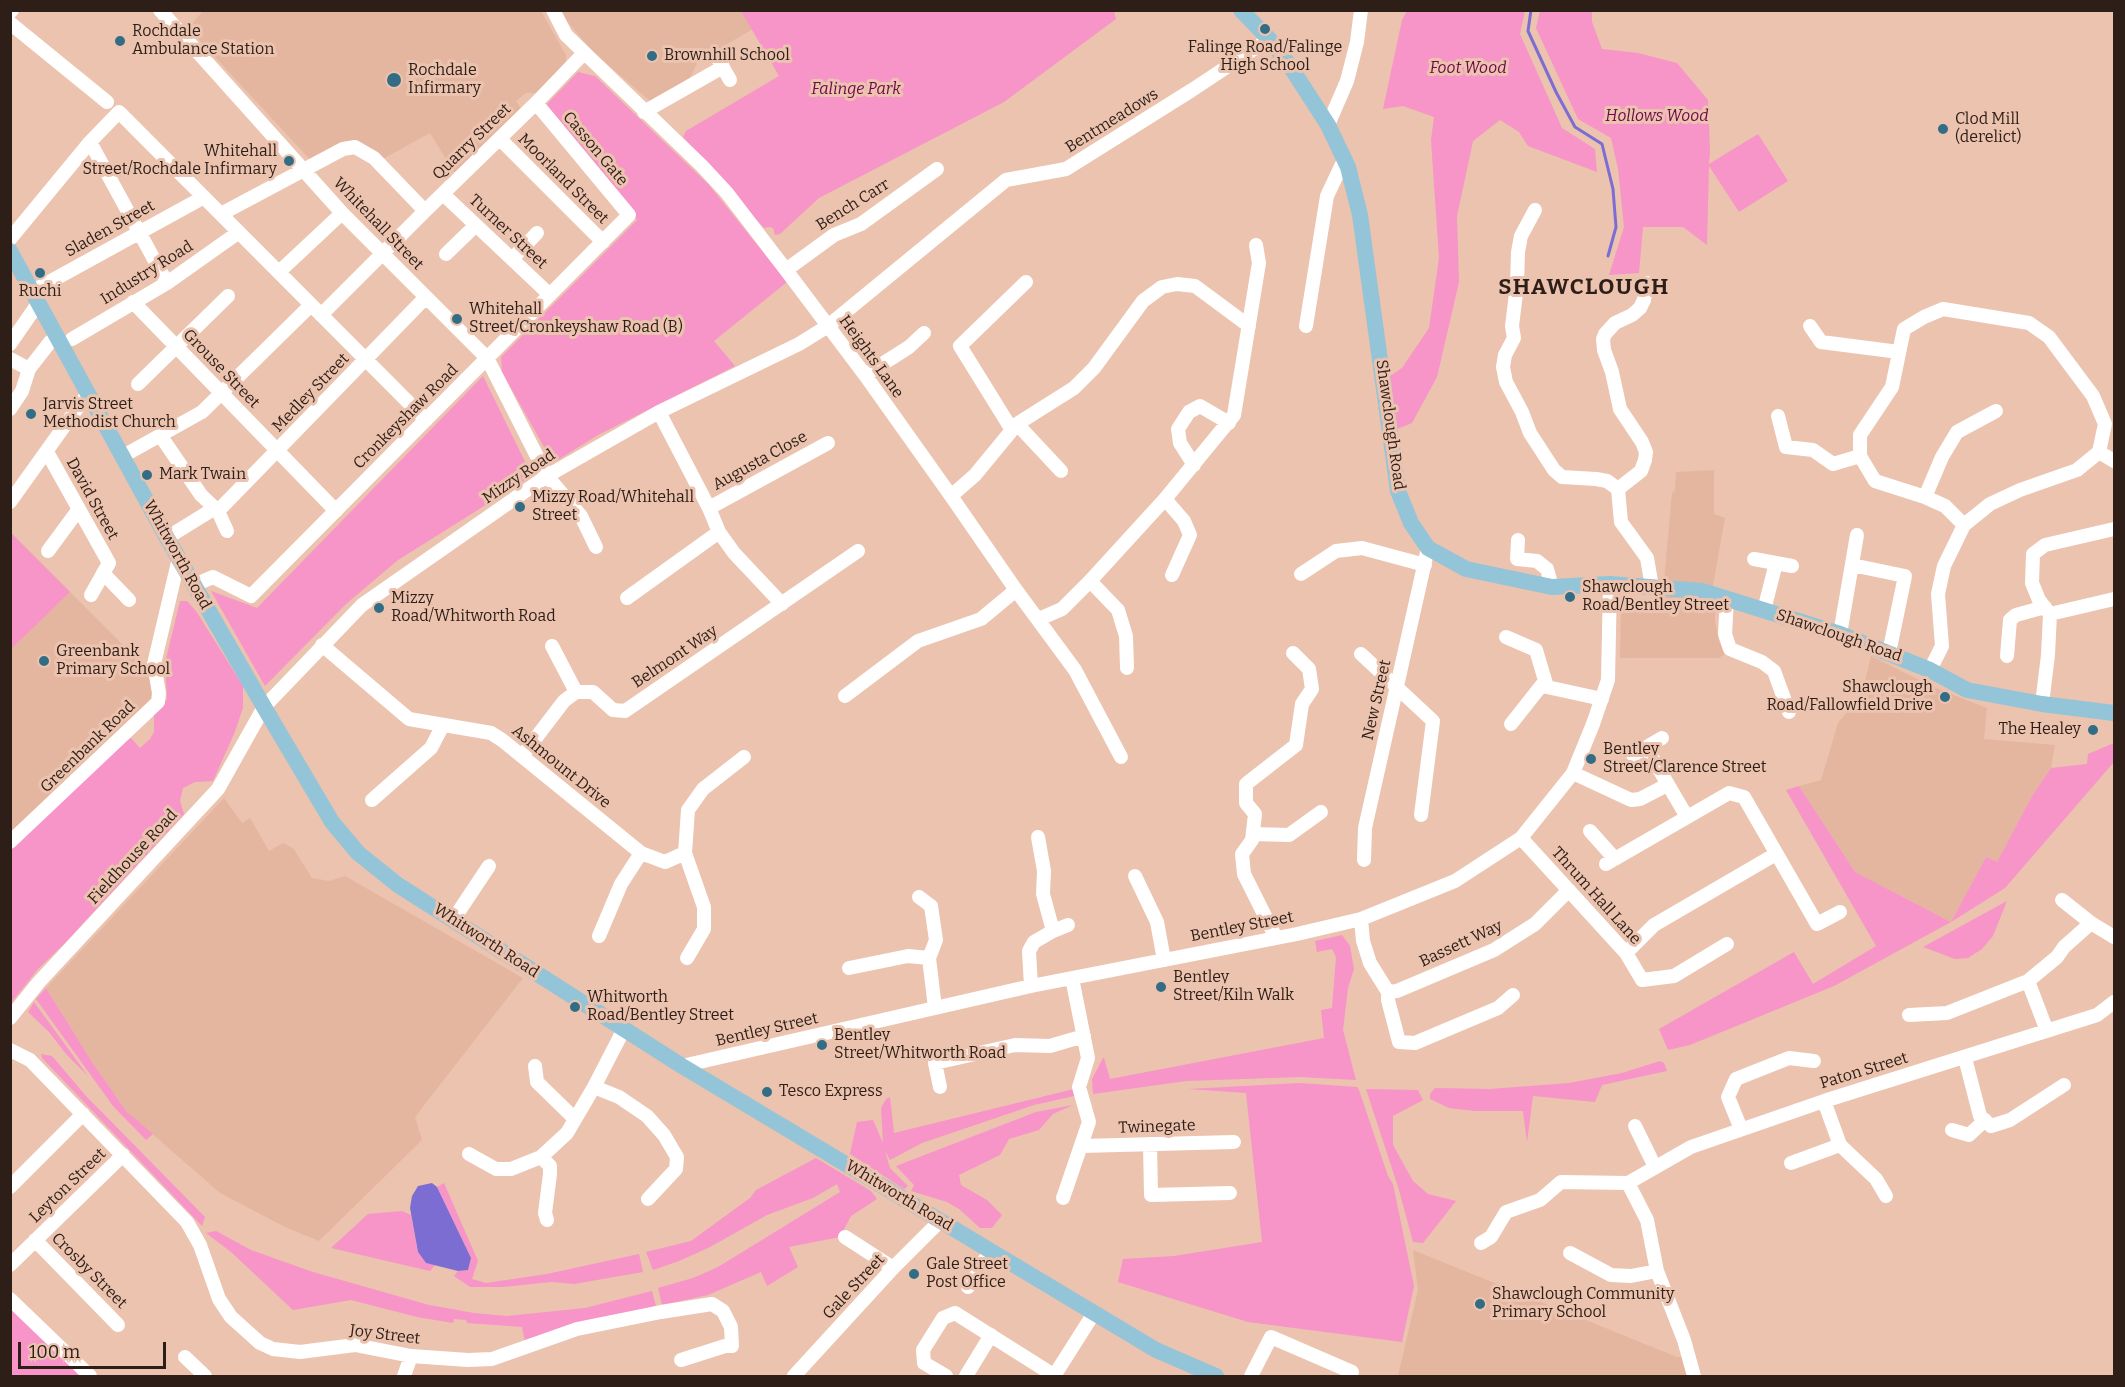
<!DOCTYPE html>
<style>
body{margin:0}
#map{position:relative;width:2125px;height:1387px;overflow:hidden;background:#ebc3af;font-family:Bitter,serif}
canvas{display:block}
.frame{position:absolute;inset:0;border:12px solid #2d1e17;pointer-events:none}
.scale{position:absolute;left:18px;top:1342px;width:148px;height:27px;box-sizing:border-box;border:3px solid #2d1e17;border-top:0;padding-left:8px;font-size:18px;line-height:21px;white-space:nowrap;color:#2d1e17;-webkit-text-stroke:4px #ebc3af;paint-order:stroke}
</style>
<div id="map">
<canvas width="2125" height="1387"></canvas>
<div class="frame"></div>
<div class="scale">100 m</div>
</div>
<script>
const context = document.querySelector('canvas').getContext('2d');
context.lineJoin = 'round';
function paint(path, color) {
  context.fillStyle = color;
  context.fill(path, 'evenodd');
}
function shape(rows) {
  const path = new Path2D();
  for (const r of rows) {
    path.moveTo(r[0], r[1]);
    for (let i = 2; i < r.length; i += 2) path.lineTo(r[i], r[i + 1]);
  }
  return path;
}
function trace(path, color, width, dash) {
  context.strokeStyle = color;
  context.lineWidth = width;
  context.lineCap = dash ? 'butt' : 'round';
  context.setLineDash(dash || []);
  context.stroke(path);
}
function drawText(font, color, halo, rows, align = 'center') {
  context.font = font + ' Bitter,serif';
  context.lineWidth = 6;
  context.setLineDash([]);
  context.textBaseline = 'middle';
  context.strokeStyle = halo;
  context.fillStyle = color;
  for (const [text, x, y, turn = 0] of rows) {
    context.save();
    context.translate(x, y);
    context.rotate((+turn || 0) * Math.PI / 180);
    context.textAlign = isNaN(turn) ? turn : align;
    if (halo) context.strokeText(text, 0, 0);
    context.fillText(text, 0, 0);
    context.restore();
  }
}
paint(shape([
 [204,10,541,11,566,55,566,68,540,93,526,93,516,101,522,110,455,174,430,133,381,160,359,146,316,166,188,28],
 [562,11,741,11,753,29,698,61,689,80,650,101,593,52,567,21],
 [1714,470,1714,514,1725,518,1712,591,1711,607,1715,611,1715,621,1719,641,1725,654,1719,658,1620,658,1621,606,1631,600,1666,598,1664,582,1672,493,1675,490,1676,472],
 [11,533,149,671,153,699,11,834],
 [1871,656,1936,688,1987,708,1984,739,2055,745,2051,768,2032,796,1997,862,1986,857,1951,922,1855,872,1799,786,1821,780,1838,723,1862,694],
 [224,798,242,823,250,818,269,851,283,843,293,848,312,878,329,881,345,876,523,978,415,1117,422,1140,319,1241,285,1227,220,1193,126,1111,92,1062,46,988],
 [1413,1250,1677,1357,1683,1357,1687,1376,1398,1376,1418,1290]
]), '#e5b69f');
paint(shape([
 [741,11,1114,11,1116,19,1004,102,819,198,780,234,775,235,773,228,769,227,764,228,750,213,683,137,686,131,779,76],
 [1407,11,1525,11,1520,34,1562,128,1595,149,1597,172,1528,146,1519,132,1500,120,1473,141,1457,216,1459,282,1437,377,1412,423,1397,429,1390,376,1402,368,1429,328,1439,258,1431,140,1434,117,1403,106,1383,109,1402,20],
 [1540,11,1592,11,1592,22,1602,49,1638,53,1677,63,1708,100,1710,152,1709,164,1758,134,1788,181,1739,212,1709,166,1707,245,1683,227,1643,227,1639,273,1609,275,1624,227,1618,169,1611,138,1578,119,1536,28],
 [578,72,595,76,709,185,787,282,714,341,735,366,598,435,553,463,502,372,501,357,637,220,550,113,547,104],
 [483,376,532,476,398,560,346,604,265,686,211,591,257,608],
 [11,533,70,592,11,649],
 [180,601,187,601,196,611,243,686,243,708,234,734,213,781,195,782,183,788,180,801,184,814,65,943,38,969,11,1003,11,849,129,736,140,748,150,739,154,732,154,712,167,699,165,663],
 [2114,743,2114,762,2005,888,1951,922,1834,986,1690,1045,1668,1050,1659,1029,1794,952,1813,984,1876,946,1786,790,1799,786,1855,872,1951,922,1986,857,1997,862,2032,796,2051,768,2087,764,2088,754],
 [2007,901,1993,936,1982,949,1968,958,1955,959,1923,947],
 [1342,935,1350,946,1354,969,1348,988,1343,1030,1356,1080,1300,1077,1186,1081,1093,1094,1092,1079,1103,1058,1104,1058,1110,1079,1324,1038,1321,1010,1332,1008,1336,957,1332,949,1317,952,1315,941],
 [46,988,92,1062,126,1111,153,1134,146,1140,113,1106,36,999],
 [34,1002,88,1076,66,1054,49,1032,28,1012],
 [41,1054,52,1056,86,1096,205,1217,202,1226,42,1058],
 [1660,1061,1664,1063,1667,1071,1602,1085,1595,1102,1533,1096,1527,1142,1523,1111,1475,1111,1449,1108,1430,1099,1430,1094,1435,1088,1490,1089,1569,1083,1622,1073],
 [1300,1083,1357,1087,1359,1090,1388,1176,1393,1184,1414,1286,1402,1342,1248,1322,1118,1282,1123,1259,1174,1256,1262,1242,1246,1093,1188,1089],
 [1074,1089,1074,1096,1034,1105,922,1143,890,1160,885,1151,890,1168,908,1186,904,1189,850,1154,857,1122,873,1120,883,1143,881,1108,886,1099,890,1097,894,1133],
 [1366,1089,1418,1090,1423,1100,1393,1116,1393,1145,1413,1181,1428,1194,1456,1201,1423,1243,1413,1242,1399,1190],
 [1073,1105,1053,1114,1039,1130,1009,1139,1000,1155,959,1175,961,1185,987,1200,1002,1215,992,1228,980,1228,959,1209,947,1202,911,1191,914,1185,896,1166,1036,1112],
 [816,1158,871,1191,877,1199,851,1216,840,1237,789,1247,798,1267,767,1286,761,1272,708,1295,662,1305,658,1288,693,1278,718,1267,840,1192,837,1184,813,1198,767,1215,710,1247,679,1261,653,1270,646,1252,691,1241,750,1198,756,1190],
 [444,1183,478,1261,472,1279,486,1283,547,1274,639,1254,643,1272,574,1284,551,1282,503,1287,470,1287,454,1276,458,1271,468,1270,471,1258,437,1187],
 [402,1211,411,1215,418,1252,426,1263,435,1265,430,1271,331,1248,368,1214],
 [216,1231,251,1250,313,1272,429,1305,474,1313,507,1316,585,1308,652,1291,656,1306,525,1341,522,1327,467,1323,466,1320,454,1319,453,1323,417,1317,351,1300,293,1310,231,1252,206,1233],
 [10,1308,81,1376,11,1376]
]), '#f794c8');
paint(shape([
 [432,1183,437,1187,471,1258,468,1270,458,1271,426,1263,418,1252,410,1208,412,1196,418,1186]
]), '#7c6dd3');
trace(shape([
 [1531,10,1528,31,1556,92,1575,127,1602,144,1613,189,1616,227,1608,256]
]), '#7c6dd3', 3);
trace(shape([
 [160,10,342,213,487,358,547,476,581,516,596,547],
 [553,10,566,35,702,166,727,193,786,270,865,375,951,496,1016,590,1075,670,1121,757],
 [10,12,12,10],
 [10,23,107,102],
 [717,57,730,80],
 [644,112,723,67],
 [1328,125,1347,81,1357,42,1361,10],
 [500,139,603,242],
 [90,142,167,283],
 [443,194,550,295],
 [1535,210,1521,236,1518,252,1517,285,1512,326,1514,338,1505,355,1503,367,1506,382,1522,412,1530,433,1554,470,1562,477,1596,479,1607,481,1618,489,1621,522,1647,558,1652,587],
 [221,214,343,149,355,147,374,158,425,211],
 [10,239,90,142,119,112,426,420],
 [446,254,476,225],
 [512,259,537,233],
 [786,270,834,235,861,224,937,169],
 [279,272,342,213],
 [33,291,204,197],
 [133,302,336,511],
 [321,315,425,211,536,103,584,53],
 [1306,326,1327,196,1344,160],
 [1810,326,1821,342,1899,352],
 [72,339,167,283,239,232],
 [10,344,39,302],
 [10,359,29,369],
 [865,375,909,347,924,333],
 [138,384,228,296],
 [10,409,22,391,29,369,50,342],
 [659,412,709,508,719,532,734,553,782,604],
 [1778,416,1786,447,1813,450,1833,464,1860,456],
 [1017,424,1061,471],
 [1012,430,960,346,1026,282],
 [160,435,201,495,218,511,227,531],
 [47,452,109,563,91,595],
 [2099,452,2114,461],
 [123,456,202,412,311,305],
 [1194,465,1180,443,1178,429,1189,412,1200,406,1229,423],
 [1618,489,1641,471,1645,460,1646,452,1642,442,1620,409,1612,372,1604,350,1603,339,1605,334,1615,323,1632,315,1640,308,1644,300,1647,283],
 [951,496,975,475,1017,424,1074,388,1094,368,1143,301,1162,287,1177,284,1195,286,1249,326],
 [1925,497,1942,457,1957,432,1996,411],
 [1165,499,1184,521,1190,535,1172,575],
 [10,502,88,393],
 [709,508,828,443],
 [218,511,426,297],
 [173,534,215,508],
 [1518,540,1517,559,1537,561,1547,569,1552,587],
 [48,551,79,509],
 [1754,559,1792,566],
 [1852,565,1905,576,1889,653],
 [103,573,129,600],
 [1301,574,1336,551,1362,548,1425,565],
 [1090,581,1118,610,1126,636,1127,668],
 [194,585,213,577,251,596,629,215,536,103],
 [627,598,719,532],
 [1727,599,1725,634,1730,649,1762,662,1774,671,1789,712],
 [1764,610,1776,563],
 [2050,614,2114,599],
 [1039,619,1062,609,1090,581,1165,499,1234,415,1259,263,1256,245],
 [1840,634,1857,535],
 [1506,637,1536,650,1547,687,1602,699],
 [322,645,409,719,491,733,502,740,641,853,665,862,685,853],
 [552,646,576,692],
 [1361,654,1433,721,1421,815],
 [2007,656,2010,620,2016,615,2045,607],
 [1930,670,1942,646,1938,594,1944,566,1964,525,1990,504,2020,490,2077,470,2099,452,2105,424,2093,396,2049,337,2029,323,1943,309,1924,317,1904,329,1892,387,1860,435,1860,456,1875,481,1925,497,1945,506,1964,525],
 [845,696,918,641,981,619,1016,590],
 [2042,704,2048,655,2050,614,2039,600,2032,583,2033,554,2045,545,2114,529],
 [1511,724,1545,681],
 [1646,747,1687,817],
 [1633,755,1662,738],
 [522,756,564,701,576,692,593,692,613,710,625,711,858,551],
 [1573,773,1631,800,1640,799,1667,785],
 [372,800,431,748,443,725],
 [1590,831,1615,859],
 [1253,834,1289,835,1321,812],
 [1521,838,1626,953,1642,980,1674,976,1727,944],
 [10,842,158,702,159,693,154,664,179,558],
 [1364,860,1365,828,1428,548],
 [1606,864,1729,793,1744,797,1817,924,1840,912],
 [1135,876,1157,922,1164,960],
 [919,897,931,906,936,940,929,958,935,1008],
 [2062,900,2091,923,2114,937],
 [1361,919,1363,941,1370,963,1388,992,1388,1000,1399,1042,1415,1043,1498,1008,1513,995],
 [453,920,489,866],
 [1053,931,1068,925],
 [599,936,621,884,641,853],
 [1276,938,1244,874,1242,854,1252,840,1255,814,1246,803,1246,784,1296,745,1302,704,1312,689,1309,669,1293,653],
 [1626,953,1654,925,1776,854],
 [687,958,704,929,704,907,685,853,688,810,703,789,744,757],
 [849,968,908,956,929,958],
 [2028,981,2047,1031],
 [1031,986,1029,951,1034,942,1053,931,1043,894,1044,871,1038,837],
 [1388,992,1397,991,1494,950,1535,924,1569,890],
 [1909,1015,1947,1013,2028,981,2057,957,2064,947,2091,923],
 [10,1018,39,982,218,789,264,707,362,605,547,476,659,412,799,344,828,326,1006,180,1066,169,1192,90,1269,39],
 [10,1050,30,1060,187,1222,200,1245,219,1299,231,1317,260,1343,273,1349,300,1352,355,1345,411,1356,468,1360,492,1359,577,1329,661,1312,712,1304,723,1311,731,1327,732,1346,725,1346,681,1360],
 [1965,1058,1980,1116,1991,1126,2010,1120,2064,1085],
 [535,1066,537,1082,575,1119],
 [682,1066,1031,986,1297,934,1361,919,1455,881,1521,838,1573,773,1593,724,1608,680,1610,584],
 [594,1087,619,1097,647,1116,664,1135,677,1157,676,1169,648,1199],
 [940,1087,935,1063,1015,1045,1050,1046,1084,1036],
 [1824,1101,1840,1145,1876,1179,1886,1196],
 [1635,1126,1655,1167],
 [1741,1129,1728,1097,1736,1079,1789,1058,1814,1061],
 [1952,1130,1969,1135,1985,1120],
 [1150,1144,1151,1195,1230,1193],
 [1081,1146,1234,1142],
 [469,1154,496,1169,511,1169,541,1157,567,1133,594,1087,624,1029],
 [541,1157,550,1166,550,1174,545,1213,547,1220],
 [1791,1163,1840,1145],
 [1628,1183,1691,1147,1824,1101,2097,1015,2114,1002],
 [1628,1183,1647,1220,1657,1271,1684,1340,1694,1376],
 [10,1187,83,1114],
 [1063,1198,1089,1122,1079,1087,1088,1058,1072,978],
 [845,1237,893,1268],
 [35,1240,118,1325],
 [1481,1243,1491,1237,1506,1212,1540,1200,1561,1182,1628,1183],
 [1570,1253,1611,1275,1631,1276,1657,1271],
 [10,1265,123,1155],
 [968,1287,990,1251],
 [10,1299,90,1376],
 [185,1357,205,1376],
 [404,1376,411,1356],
 [794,1376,893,1268,940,1221],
 [946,1376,924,1363,923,1350,943,1318,955,1313,1055,1376],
 [966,1376,991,1335],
 [1054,1376,1094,1313],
 [1251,1376,1271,1337,1352,1372,1350,1376]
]), '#fff', 14);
trace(shape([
 [1241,10,1269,39,1290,66,1328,125,1348,167,1360,215,1398,491,1411,523,1428,548,1466,569,1552,587,1610,584,1702,591,1840,634,1930,670,1967,690,2042,704,2114,713],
 [10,251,167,538,264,707,332,822,358,853,398,885,682,1066,1156,1350,1216,1376]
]), '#94c4d7', 16);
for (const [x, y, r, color] of [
 [1265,29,6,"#326d85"],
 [120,41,6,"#326d85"],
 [652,56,6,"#326d85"],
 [394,80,8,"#326d85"],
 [1943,129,6,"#326d85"],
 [289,161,6,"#326d85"],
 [40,273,6,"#326d85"],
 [457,319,6,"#326d85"],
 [31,414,6,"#326d85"],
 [147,475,6,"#326d85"],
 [520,507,6,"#326d85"],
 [1570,597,6,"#326d85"],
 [379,608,6,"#326d85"],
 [44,661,6,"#326d85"],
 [1945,697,6,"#326d85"],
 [2093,730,6,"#326d85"],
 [1591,759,6,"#326d85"],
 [1161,987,6,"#326d85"],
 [575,1007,6,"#326d85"],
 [822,1045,6,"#326d85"],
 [767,1092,6,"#326d85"],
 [914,1274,6,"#326d85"],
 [1480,1304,6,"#326d85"]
]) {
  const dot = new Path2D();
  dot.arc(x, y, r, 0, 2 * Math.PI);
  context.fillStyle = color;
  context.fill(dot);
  trace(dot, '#ebc3af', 2);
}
drawText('16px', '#2d1e17', '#ebc3af', [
 ["Rochdale",132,32],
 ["Ambulance Station",132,50],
 ["Falinge Road/Falinge",1265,48,"center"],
 ["High School",1265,66,"center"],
 ["Brownhill School",664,56],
 ["Rochdale",408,71],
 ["Infirmary",408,89],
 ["Clod Mill",1955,120],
 ["(derelict)",1955,138],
 ["Whitehall",277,152,"right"],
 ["Street/Rochdale Infirmary",277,170,"right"],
 ["Ruchi",40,292,"center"],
 ["Whitehall",469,310],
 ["Street/Cronkeyshaw Road (B)",469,328],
 ["Jarvis Street",43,405],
 ["Methodist Church",43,423],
 ["Mark Twain",159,475],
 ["Mizzy Road/Whitehall",532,498],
 ["Street",532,516],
 ["Shawclough",1582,588],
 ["Road/Bentley Street",1582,606],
 ["Mizzy",391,599],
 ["Road/Whitworth Road",391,617],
 ["Greenbank",56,652],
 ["Primary School",56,670],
 ["Shawclough",1933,688,"right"],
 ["Road/Fallowfield Drive",1933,706,"right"],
 ["The Healey",2081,730,"right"],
 ["Bentley",1603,750],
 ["Street/Clarence Street",1603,768],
 ["Bentley",1173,978],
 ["Street/Kiln Walk",1173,996],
 ["Whitworth",587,998],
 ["Road/Bentley Street",587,1016],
 ["Bentley",834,1036],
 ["Street/Whitworth Road",834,1054],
 ["Tesco Express",779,1092],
 ["Gale Street",926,1265],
 ["Post Office",926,1283],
 ["Shawclough Community",1492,1295],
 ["Primary School",1492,1313]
], 'left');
drawText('italic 16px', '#6e084b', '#ebc3af', [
 ["Foot Wood",1468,69],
 ["Falinge Park",856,90],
 ["Hollows Wood",1657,117]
]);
drawText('16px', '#2d1e17', '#ebc3af', [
 ["Bentmeadows",1112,121,-32],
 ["Quarry Street",472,142,-44],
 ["Casson Gate",595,149,50],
 ["Moorland Street",563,179,45],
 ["Bench Carr",853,205,-32],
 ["Whitehall Street",378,224,46],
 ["Sladen Street",110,229,-29],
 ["Turner Street",508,232,43],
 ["Industry Road",147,273,-32],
 ["Heights Lane",871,357,54],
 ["Grouse Street",221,369,46],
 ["Medley Street",311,393,-46],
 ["Cronkeyshaw Road",406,417,-45],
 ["Shawclough Road",1390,425,82],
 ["Augusta Close",760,461,-29],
 ["Mizzy Road",519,477,-34],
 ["David Street",92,499,61],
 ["Whitworth Road",177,555,61],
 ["Shawclough Road",1839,636,19],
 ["Belmont Way",675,657,-34],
 ["New Street",1377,700,-77],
 ["Greenbank Road",88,747,-44],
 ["Ashmount Drive",561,767,39],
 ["Fieldhouse Road",133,857,-47],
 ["Thrum Hall Lane",1596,896,48],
 ["Bentley Street",1242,927,-11],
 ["Whitworth Road",486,941,33],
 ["Bassett Way",1461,944,-25],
 ["Bentley Street",767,1030,-13],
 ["Paton Street",1864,1071,-17],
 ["Twinegate",1157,1127,-2],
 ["Leyton Street",68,1186,-44],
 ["Whitworth Road",899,1196,31],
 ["Crosby Street",89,1271,45],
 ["Gale Street",854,1287,-47],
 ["Joy Street",385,1335,7]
]);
context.letterSpacing = '1.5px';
drawText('bold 22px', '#2d1e17', '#ebc3af', [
 ["SHAWCLOUGH",1584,288]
]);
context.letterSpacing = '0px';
</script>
